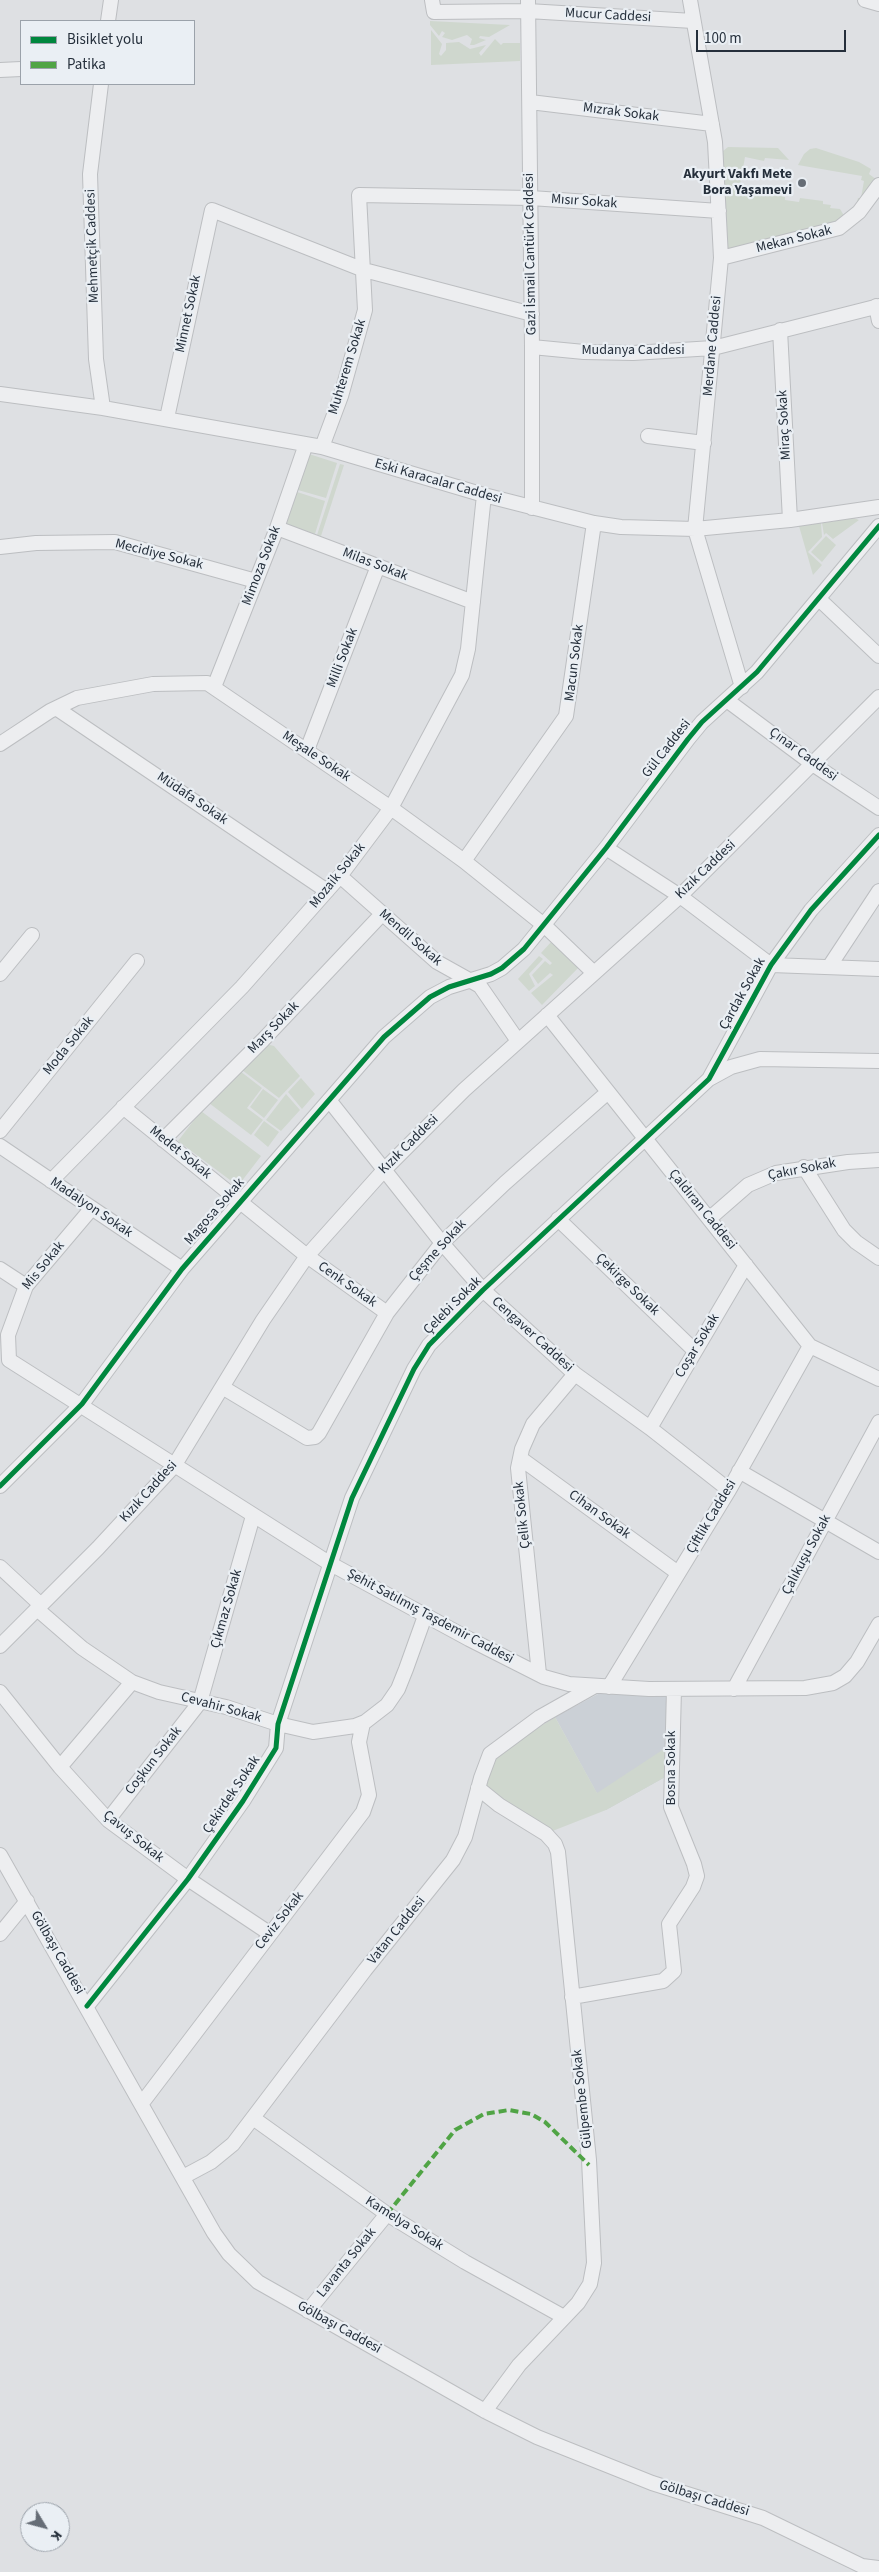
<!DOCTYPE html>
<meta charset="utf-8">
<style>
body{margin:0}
#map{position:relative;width:879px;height:2572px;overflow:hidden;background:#dee0e3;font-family:"Source Sans 3",sans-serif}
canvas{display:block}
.legend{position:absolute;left:20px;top:20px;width:175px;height:65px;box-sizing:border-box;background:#eaeff4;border:1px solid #9ba2aa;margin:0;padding:6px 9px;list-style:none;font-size:15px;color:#252f3b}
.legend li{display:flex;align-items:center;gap:10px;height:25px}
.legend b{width:25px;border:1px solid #9ba2aa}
.north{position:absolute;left:20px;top:2502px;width:50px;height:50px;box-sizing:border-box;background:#eaeff4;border:1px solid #9ba2aa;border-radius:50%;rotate:127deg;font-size:14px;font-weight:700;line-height:20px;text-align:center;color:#252f3b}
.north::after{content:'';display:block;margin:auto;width:18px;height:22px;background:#666d76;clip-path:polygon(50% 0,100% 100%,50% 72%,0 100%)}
.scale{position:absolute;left:696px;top:30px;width:150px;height:22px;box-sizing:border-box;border:2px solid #252f3b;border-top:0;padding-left:6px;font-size:15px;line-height:18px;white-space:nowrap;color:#252f3b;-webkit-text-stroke:4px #eaeff4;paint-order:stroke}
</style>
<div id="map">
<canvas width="879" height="2572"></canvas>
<ul class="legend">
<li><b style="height:6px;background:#00873e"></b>Bisiklet yolu</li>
<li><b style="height:6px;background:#50a445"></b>Patika</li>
</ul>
<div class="north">K</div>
<div class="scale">100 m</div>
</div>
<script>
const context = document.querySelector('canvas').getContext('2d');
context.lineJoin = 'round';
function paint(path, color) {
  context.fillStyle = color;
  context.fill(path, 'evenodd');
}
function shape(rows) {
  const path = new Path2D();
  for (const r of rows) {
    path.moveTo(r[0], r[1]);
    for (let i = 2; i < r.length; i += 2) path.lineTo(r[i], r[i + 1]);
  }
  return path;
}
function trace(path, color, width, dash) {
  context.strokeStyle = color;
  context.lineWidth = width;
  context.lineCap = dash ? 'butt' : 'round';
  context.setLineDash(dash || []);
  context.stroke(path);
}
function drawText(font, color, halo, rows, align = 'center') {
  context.font = font + ' "Source Sans 3",sans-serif';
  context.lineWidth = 4.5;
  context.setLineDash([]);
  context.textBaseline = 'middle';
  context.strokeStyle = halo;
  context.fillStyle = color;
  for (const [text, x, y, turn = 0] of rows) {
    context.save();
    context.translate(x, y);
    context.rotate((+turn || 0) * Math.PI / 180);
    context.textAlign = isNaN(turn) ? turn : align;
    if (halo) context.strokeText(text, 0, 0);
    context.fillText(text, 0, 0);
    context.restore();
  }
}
paint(shape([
 [600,1693,668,1696,667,1776,606,1810,555,1717]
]), '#cbd0d6');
paint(shape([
 [430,21,510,25,489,37,480,36,479,38,486,40,474,45,470,45,472,39,467,35,452,40,442,37,445,33,442,31,439,36,430,25],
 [431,30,442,44,439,54,441,56,446,50,446,43,459,42,470,49,486,45,479,53,481,56,495,39,501,45,503,43,520,43,520,61,431,65],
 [728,147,778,148,789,160,765,158,764,161,745,157,740,185,760,190,761,188,776,190,775,195,785,197,785,200,799,202,800,198,823,201,823,204,831,205,830,208,840,209,846,219,726,252,723,151],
 [816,148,859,162,871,169,869,174,877,180,855,211,858,198,861,198,864,181,861,180,862,176,798,165,804,154,810,149],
 [309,454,337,463,326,498,298,490],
 [340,464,344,465,321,536,317,535],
 [297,492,325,501,315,534,286,525],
 [854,518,859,520,833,539,826,533,824,535,822,523],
 [821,523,822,537,808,552,822,565,813,575,799,526],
 [826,536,836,545,822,562,811,552],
 [552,941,579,967,542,1005,531,993,553,975,550,973,538,984,532,975,545,961,550,965,552,963,541,953],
 [539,956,543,959,529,974,535,986,529,991,518,979],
 [270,1045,274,1046,300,1076,279,1098,242,1070,265,1046],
 [240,1071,262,1088,247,1108,263,1120,251,1135,209,1103],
 [301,1078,315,1094,302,1109,288,1092],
 [263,1089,278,1100,264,1118,250,1107],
 [286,1094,300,1110,281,1131,266,1120],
 [201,1111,261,1156,238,1186,178,1141],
 [264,1121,279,1132,268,1147,254,1135],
 [555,1717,597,1793,667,1747,667,1776,606,1810,550,1832,487,1788,485,1780,497,1754]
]), '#cfd7ce');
const minor = shape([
 [432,0,434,12,528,11,693,21],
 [528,0,532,347,532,508],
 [690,0,715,142,721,258,695,529,742,687],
 [865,0,879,4],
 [108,21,111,0],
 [0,70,21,69],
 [101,84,90,174,96,359,103,408],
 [530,102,712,124],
 [721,258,839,228,859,212,879,185],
 [876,306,879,321],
 [780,330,790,520],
 [532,347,584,352,633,353,713,348,879,306],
 [0,394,103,408,322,447,484,495,594,523,621,527,695,529,790,520,879,507],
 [167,418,212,210,364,270,532,314],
 [648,436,704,443],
 [322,447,341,396,365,310,359,195,531,198,719,211],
 [277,528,473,602],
 [0,547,36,543,115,542,256,581],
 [819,599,879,656],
 [214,687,277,528,306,444],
 [728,701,814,765,879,808],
 [56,708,327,891],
 [0,744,50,711,77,698,153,684,207,683,391,808,464,861,545,926,594,973],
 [307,750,378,566],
 [606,848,680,896,771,965,879,969],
 [464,861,566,716,594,523],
 [340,876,437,962,480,986,518,1041],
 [829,967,879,891],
 [0,974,32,935],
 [547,1015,810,1346,879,1379],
 [709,1079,731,1067,760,1059,879,1061],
 [329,1100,442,1243,483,1290,575,1374,650,1428,729,1490],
 [123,1107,307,1256,387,1313],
 [0,1131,137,961],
 [163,1140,263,1040,382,914],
 [0,1146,182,1269],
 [804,1167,844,1230,856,1242,879,1258],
 [51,1181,242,987,340,876,391,808,462,675,468,649,484,495],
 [92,1208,26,1286,8,1335,9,1360,329,1563,469,1639,544,1677,569,1684,649,1689,805,1688,833,1683,845,1676,857,1662,879,1624],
 [558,1219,695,1351],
 [709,1219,748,1185,776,1173,848,1162,879,1160],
 [0,1269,26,1286],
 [222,1387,307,1438,315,1437,319,1433,387,1313,442,1243,505,1183,608,1092],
 [650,1428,746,1265],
 [520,1458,678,1573],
 [739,1471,879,1552],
 [0,1486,82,1404,182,1269,384,1037,430,997,449,987,491,974,502,968,524,949,606,848,688,739,702,722,757,672,879,526],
 [0,1567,41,1605],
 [37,1609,82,1648,132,1682,159,1692,226,1707,278,1724,313,1732,355,1726,365,1722,387,1705,398,1689,406,1669,425,1616],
 [0,1646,98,1548,174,1466,263,1320,307,1256,384,1170,464,1090,680,896,879,697],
 [539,1674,518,1468,522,1449,533,1424,575,1374],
 [609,1687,729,1490,810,1346],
 [734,1689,879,1422],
 [0,1692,60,1767,108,1820,188,1879,269,1933],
 [60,1767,132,1682],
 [478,1788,499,1805,546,1834,555,1844,558,1852,589,2160,594,2263,590,2284,578,2303,519,2365,485,2411],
 [108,1820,200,1702,253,1516],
 [0,1855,214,2233,229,2254,258,2282,485,2411,537,2437,652,2483,763,2518,862,2566,879,2568],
 [0,1934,27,1901],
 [572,1997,663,1981,674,1971,669,1924,693,1887,697,1876,694,1864,671,1807,674,1689],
 [87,2006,188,1879,243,1801,276,1748,278,1724,352,1498,414,1369,429,1345,483,1290,709,1079,771,965,811,910,879,835],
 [142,2103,363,1812,369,1795,359,1742,363,1723],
 [253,2118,387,2214,465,2262,564,2317],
 [183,2177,211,2162,233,2144,365,1970,453,1860,465,1837,481,1778,490,1754,540,1717,595,1686],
 [308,2311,387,2214]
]);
trace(minor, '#bcbec1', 16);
trace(minor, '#edeef0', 14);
trace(shape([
 [387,2214,455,2130,484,2114,509,2110,531,2114,545,2122,589,2165]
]), '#50a445', 4, [8, 4]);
trace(shape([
 [0,1486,82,1404,182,1269,384,1037,430,997,449,987,491,974,502,968,524,949,606,848,688,739,702,722,757,672,879,526],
 [87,2006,188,1879,243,1801,276,1748,278,1724,352,1498,414,1369,429,1345,483,1290,709,1079,771,965,811,910,879,835]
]), '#00873e', 5);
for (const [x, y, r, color] of [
 [802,183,5,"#666d76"]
]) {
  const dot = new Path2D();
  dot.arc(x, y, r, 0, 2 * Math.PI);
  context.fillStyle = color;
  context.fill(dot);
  trace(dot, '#eaeff4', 2);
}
drawText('14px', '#252f3b', '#eaeff4', [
 ["Mucur Caddesi",608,16,3],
 ["Mızrak Sokak",621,113,7],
 ["Mısır Sokak",584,202,4],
 ["Mekan Sokak",794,240,-14],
 ["Mehmetçik Caddesi",93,246,-92],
 ["Gazi İsmail Cantürk Caddesi",531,254,-91],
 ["Minnet Sokak",189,314,-78],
 ["Merdane Caddesi",713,346,-85],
 ["Mudanya Caddesi",633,351],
 ["Muhterem Sokak",348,367,-73],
 ["Miraç Sokak",785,425,-93],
 ["Eski Karacalar Caddesi",438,482,16],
 ["Mecidiye Sokak",159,555,14],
 ["Milas Sokak",375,565,21],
 ["Mimoza Sokak",262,566,-69],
 ["Milli Sokak",343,658,-69],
 ["Macun Sokak",575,663,-83],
 ["Gül Caddesi",667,749,-52],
 ["Çınar Caddesi",803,755,36],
 ["Meşale Sokak",316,757,34],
 ["Müdafa Sokak",192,799,34],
 ["Kızık Caddesi",706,870,-44],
 ["Mozaik Sokak",338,876,-51],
 ["Mendil Sokak",410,938,41],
 ["Çardak Sokak",743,994,-61],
 ["Marş Sokak",274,1028,-46],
 ["Moda Sokak",69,1046,-51],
 ["Kızık Caddesi",409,1145,-45],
 ["Medet Sokak",180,1153,39],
 ["Çakır Sokak",802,1170,-11],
 ["Madalyon Sokak",91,1208,34],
 ["Çaldıran Caddesi",702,1210,51],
 ["Magosa Sokak",215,1212,-49],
 ["Çeşme Sokak",438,1251,-48],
 ["Mis Sokak",44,1266,-51],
 ["Cenk Sokak",347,1285,35],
 ["Çekirge Sokak",627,1285,44],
 ["Çelebi Sokak",453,1306,-45],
 ["Cengaver Caddesi",532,1335,42],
 ["Coşar Sokak",698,1346,-59],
 ["Kızık Caddesi",149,1492,-48],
 ["Çelik Sokak",523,1515,-96],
 ["Cihan Sokak",599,1515,36],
 ["Çiftlik Caddesi",712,1517,-59],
 ["Çalıkuşu Sokak",807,1555,-62],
 ["Çıkmaz Sokak",227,1609,-74],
 ["Şehit Satılmış Taşdemir Caddesi",430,1617,28],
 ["Cevahir Sokak",221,1708,15],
 ["Coşkun Sokak",154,1761,-52],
 ["Bosna Sokak",672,1768,-90],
 ["Çekirdek Sokak",232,1795,-56],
 ["Çavuş Sokak",133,1837,39],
 ["Ceviz Sokak",280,1921,-52],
 ["Vatan Caddesi",397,1931,-51],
 ["Gölbaşı Caddesi",57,1953,60],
 ["Gülpembe Sokak",583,2099,-96],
 ["Kamelya Sokak",404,2224,32],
 ["Lavanta Sokak",347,2263,-51],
 ["Gölbaşı Caddesi",339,2328,29],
 ["Gölbaşı Caddesi",704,2499,17]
]);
drawText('bold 14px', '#252f3b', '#eaeff4', [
 ["Akyurt Vakfı Mete",792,175],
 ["Bora Yaşamevi",792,191]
], 'right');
</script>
